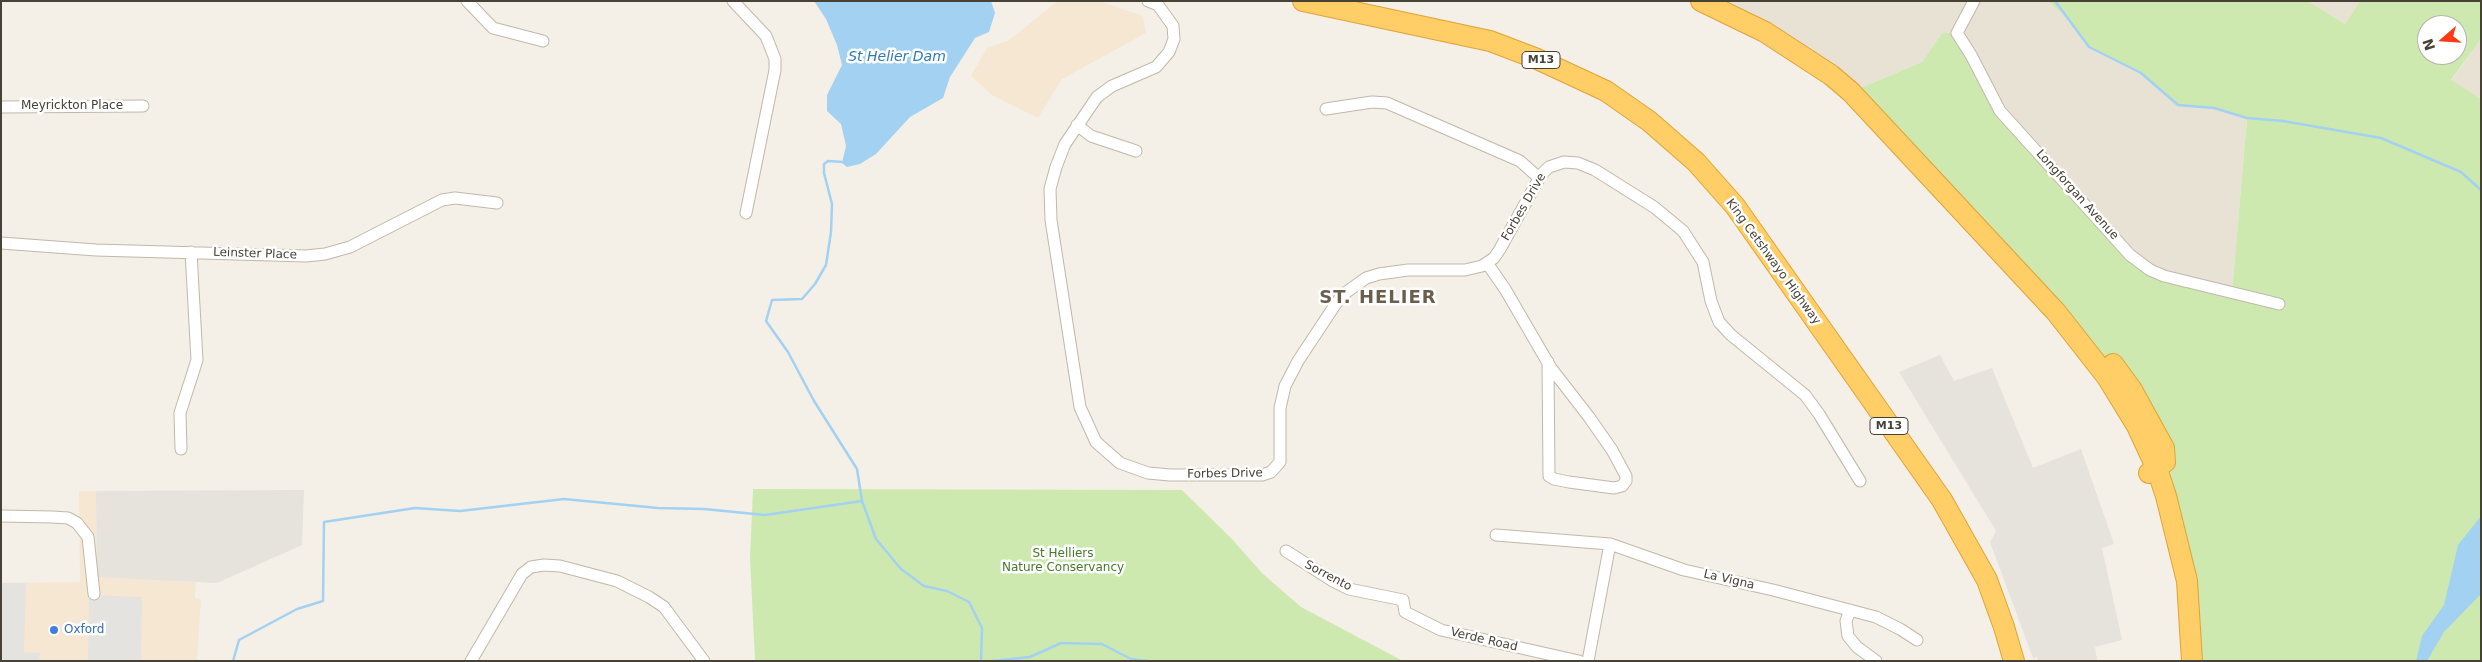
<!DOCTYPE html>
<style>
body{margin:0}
#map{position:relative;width:2482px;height:662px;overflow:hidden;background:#f4f0e7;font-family:"DejaVu Sans",sans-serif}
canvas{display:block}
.frame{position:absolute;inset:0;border:2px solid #474136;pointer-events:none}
.north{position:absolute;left:2417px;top:15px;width:50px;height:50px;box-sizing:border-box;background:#fff;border:1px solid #b5b3af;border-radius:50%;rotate:251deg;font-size:14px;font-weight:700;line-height:20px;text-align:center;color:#474136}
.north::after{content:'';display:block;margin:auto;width:18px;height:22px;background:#fd3a16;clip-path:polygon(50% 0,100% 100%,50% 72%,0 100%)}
</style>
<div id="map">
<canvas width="2482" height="662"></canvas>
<div class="frame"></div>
<div class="north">N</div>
</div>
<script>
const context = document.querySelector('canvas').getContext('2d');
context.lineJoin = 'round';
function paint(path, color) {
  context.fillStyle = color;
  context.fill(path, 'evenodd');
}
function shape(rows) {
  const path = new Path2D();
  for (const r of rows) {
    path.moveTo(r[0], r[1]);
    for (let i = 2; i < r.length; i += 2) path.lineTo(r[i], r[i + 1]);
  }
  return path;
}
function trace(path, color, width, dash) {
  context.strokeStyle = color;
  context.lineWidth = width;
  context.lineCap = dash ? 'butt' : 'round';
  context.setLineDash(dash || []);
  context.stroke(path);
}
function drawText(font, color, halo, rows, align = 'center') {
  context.font = font + ' "DejaVu Sans",sans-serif';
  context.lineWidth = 5;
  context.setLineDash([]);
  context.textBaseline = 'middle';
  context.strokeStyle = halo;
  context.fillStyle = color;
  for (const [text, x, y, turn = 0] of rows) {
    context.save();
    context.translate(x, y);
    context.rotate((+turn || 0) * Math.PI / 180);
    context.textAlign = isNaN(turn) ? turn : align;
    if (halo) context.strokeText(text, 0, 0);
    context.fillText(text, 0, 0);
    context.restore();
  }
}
paint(shape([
 [1701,1,2048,1,2066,17,2089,47,2141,73,2178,105,2214,108,2247,118,2232,293,2154,272,2019,131,1942,33,1922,62,1851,92],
 [2308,1,2360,1,2345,24],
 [2481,39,2481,99,2451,81]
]), '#e8e2d5');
paint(shape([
 [1058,1,1098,1,1143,16,1146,33,1062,79,1038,118,992,95,971,76,987,48,1008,41],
 [79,491,96,491,97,576,196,582,195,598,201,599,197,661,1,661,1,583,80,582]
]), '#f6e7d2');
paint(shape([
 [1940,355,1954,381,1992,368,2033,468,2081,449,2114,544,2102,548,2122,640,2095,647,2097,661,2038,661,2037,657,2033,658,1990,542,1996,531,1899,372],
 [304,490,302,545,217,583,97,577,96,491]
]), '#e6e2dc');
paint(shape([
 [2048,1,2308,1,2345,24,2360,1,2481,1,2481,39,2451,80,2481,99,2481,661,2192,661,2177,536,2107,377,1851,92,1922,62,1942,33,1957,33,1996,103,2139,262,2232,292,2247,119,2214,108,2178,105,2141,73,2089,47,2066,17],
 [2427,25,2457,25,2457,55,2427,55],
 [753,489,1182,490,1232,539,1262,573,1301,607,1403,661,755,661,750,558]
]), '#cee9b0');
paint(shape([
 [1,583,26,583,24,652,40,653,39,661,1,661],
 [89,595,142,597,141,661,88,661]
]), '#e5e3df');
paint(shape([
 [814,1,991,1,995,13,989,32,975,38,950,77,943,98,910,117,876,154,860,164,847,167,842,163,846,146,841,124,827,111,827,95,842,65,837,45,826,19],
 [2481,516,2481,594,2444,632,2427,661,2416,661,2422,636,2444,605,2458,545]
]), '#a3d1f1');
trace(shape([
 [2055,1,2089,47,2141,73,2178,105,2214,108,2247,118,2283,121,2381,138,2461,172,2481,190],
 [843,162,828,161,824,164,824,173,832,204,831,232,826,265,815,284,802,299,772,300,766,321,788,352,814,401,857,469,862,501,876,539,901,569,924,586,947,591,969,602,982,628,981,661],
 [233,661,239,640,297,609,323,601,324,522,415,508,460,511,564,499,658,508,704,509,765,515,862,501],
 [992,661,1030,657,1061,643,1102,644,1131,659,1148,661]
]), '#a3d1f1', 2.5);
const minor = shape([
 [467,1,493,28,543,41],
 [733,1,766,36,775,59,775,70,746,213],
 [1148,1,1158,5,1173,26,1174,39,1169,52,1156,67,1112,86,1097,97,1065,144,1056,167,1050,189,1051,220,1080,407,1096,442,1120,463,1148,473,1170,475,1262,475,1271,472,1280,462,1280,408,1285,386,1298,361,1341,296,1366,278,1379,274,1408,270,1465,270,1482,266,1494,258,1500,249,1541,175,1549,167,1564,162,1578,163,1595,170,1654,207,1683,231,1703,262,1711,301,1719,322,1731,335,1805,395,1819,414,1860,481],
 [1974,1,1957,33,1971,55,2000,111,2130,255,2150,270,2164,276,2279,304],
 [1,107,143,106],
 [1326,109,1372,102,1387,103,1520,161,1539,178],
 [1077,125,1091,136,1136,151],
 [1,243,96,250,306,256,325,254,350,247,442,200,455,198,497,203],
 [1487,263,1505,289,1551,368,1589,417,1612,450,1626,476,1626,481,1622,486,1614,488,1569,482,1554,479,1549,476,1548,362],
 [181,449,180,413,197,360,191,252],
 [1,516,52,517,68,518,77,523,88,537,94,594],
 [1496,535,1610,544],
 [1286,551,1333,581,1349,589,1403,600,1405,612,1441,630,1579,661],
 [1850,610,1846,621,1848,636,1857,647,1876,661],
 [471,661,522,574,531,567,544,565,560,566,617,581,649,597,664,607,704,661],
 [1588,661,1610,544,1684,570,1773,590,1876,617,1900,629,1917,640]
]);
const motorway = shape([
 [1303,1,1490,41,1535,58,1606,91,1649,121,1696,162,1735,206,1942,500,1987,580,2004,627,2014,661],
 [1701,1,1765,32,1831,75,1851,92,2056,312,2107,377,2137,426,2157,469,2166,496,2187,581,2192,661],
 [2113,364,2132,390,2164,448,2165,462,2149,473]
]);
trace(minor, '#c0b8aa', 13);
trace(motorway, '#e0a336', 22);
trace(minor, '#fff', 11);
trace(motorway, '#ffce67', 20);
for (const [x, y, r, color] of [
 [54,630,5,"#3f7fe0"]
]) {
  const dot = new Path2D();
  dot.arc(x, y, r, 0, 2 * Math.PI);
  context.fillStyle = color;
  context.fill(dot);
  trace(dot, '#fff', 2);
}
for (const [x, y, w] of [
 [1541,60,38],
 [1889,426,38]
]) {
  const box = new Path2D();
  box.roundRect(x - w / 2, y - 8.5, w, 17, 4);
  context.fillStyle = '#fff';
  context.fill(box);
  trace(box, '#474136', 1);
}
drawText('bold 11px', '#474136', null, [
 ["M13",1541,60],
 ["M13",1889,426]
]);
drawText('12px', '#474136', '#fff', [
 ["Meyrickton Place",72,106],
 ["Longforgan Avenue",2077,195,48],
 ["Forbes Drive",1524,207,-60],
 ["Leinster Place",255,254,2],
 ["King Cetshwayo Highway",1773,262,54],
 ["Forbes Drive",1225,474,-1],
 ["Sorrento",1328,576,28],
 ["La Vigna",1729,580,13],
 ["Verde Road",1484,640,13]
]);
drawText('12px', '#467a28', '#fff', [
 ["St Helliers",1063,554],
 ["Nature Conservancy",1063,568]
]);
drawText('12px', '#366cbe', '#fff', [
 ["Oxford",64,630]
], 'left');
drawText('italic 14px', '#2d7bb5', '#fff', [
 ["St Helier Dam",897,57]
]);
context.letterSpacing = '1px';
drawText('bold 18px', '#6a5f4d', '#fff', [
 ["ST. HELIER",1378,298]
]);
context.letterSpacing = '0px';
</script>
